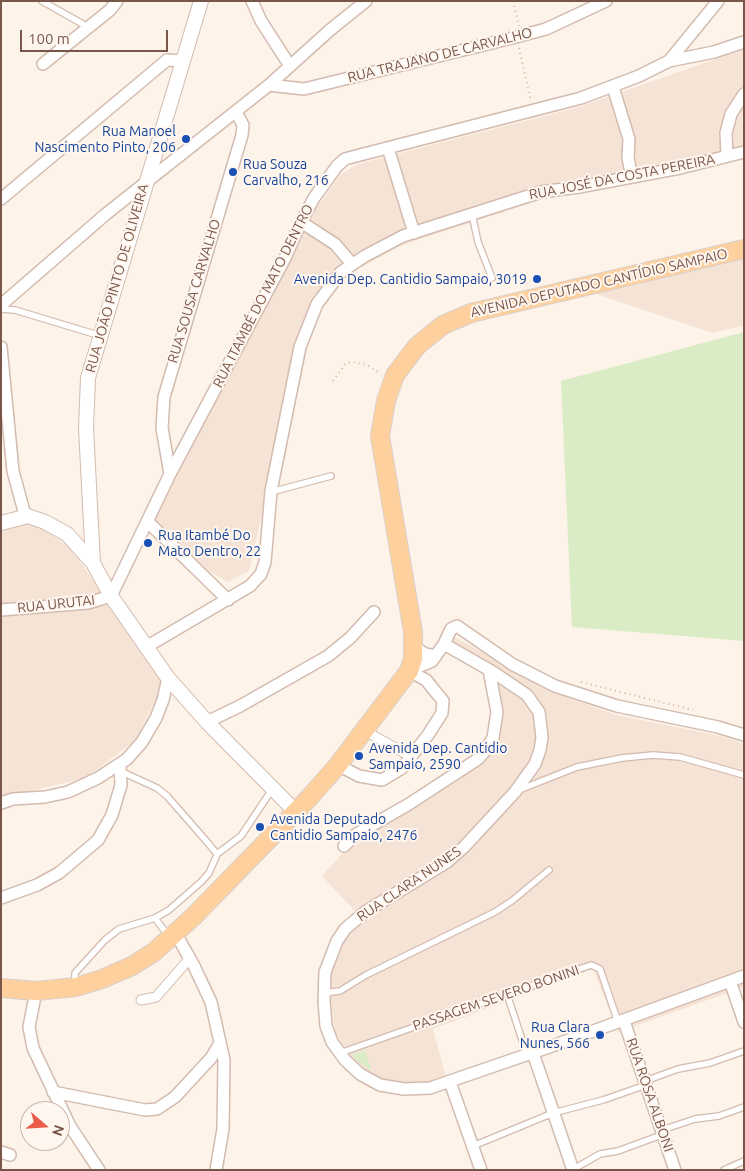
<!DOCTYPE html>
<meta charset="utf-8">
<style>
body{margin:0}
#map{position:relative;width:745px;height:1171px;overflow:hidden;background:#fdf3e8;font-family:Ubuntu,sans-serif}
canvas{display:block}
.frame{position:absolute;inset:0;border:2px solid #79564a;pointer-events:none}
.north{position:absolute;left:20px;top:1101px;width:50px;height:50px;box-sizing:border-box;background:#fff7ef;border:1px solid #c9b7ad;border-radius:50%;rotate:109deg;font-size:14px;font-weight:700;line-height:20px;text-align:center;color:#79564a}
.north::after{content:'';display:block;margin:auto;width:18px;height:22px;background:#eb5b49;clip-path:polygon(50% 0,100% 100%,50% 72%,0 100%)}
.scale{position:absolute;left:20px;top:30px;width:148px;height:22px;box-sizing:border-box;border:2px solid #79564a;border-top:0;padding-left:6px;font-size:15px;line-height:18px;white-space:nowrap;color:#79564a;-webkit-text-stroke:4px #fff7ef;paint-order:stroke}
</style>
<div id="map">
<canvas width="745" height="1171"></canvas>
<div class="frame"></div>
<div class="north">N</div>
<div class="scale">100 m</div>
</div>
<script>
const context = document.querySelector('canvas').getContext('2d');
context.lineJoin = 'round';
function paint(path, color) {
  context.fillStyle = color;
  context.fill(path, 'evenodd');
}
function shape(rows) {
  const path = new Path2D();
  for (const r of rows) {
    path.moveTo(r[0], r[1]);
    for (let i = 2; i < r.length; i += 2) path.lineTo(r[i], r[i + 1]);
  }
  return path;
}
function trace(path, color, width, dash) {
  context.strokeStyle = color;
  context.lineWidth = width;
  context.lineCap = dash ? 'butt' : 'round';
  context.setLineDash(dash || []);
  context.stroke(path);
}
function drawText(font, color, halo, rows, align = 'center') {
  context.font = font + ' Ubuntu,sans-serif';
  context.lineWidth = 4;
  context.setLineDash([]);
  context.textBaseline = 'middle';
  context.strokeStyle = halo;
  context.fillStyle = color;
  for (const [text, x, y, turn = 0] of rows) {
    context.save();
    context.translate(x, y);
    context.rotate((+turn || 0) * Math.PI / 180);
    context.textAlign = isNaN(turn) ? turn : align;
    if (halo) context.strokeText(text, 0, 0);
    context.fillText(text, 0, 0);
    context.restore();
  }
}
paint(shape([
 [744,49,744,159,540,200,402,245,340,279,309,326,293,379,249,571,227,582,148,532,315,210,341,174,358,164,579,107],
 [744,258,744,325,713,333,590,292],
 [33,522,71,548,164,684,135,741,85,778,1,798,1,531],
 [449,634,561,695,616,715,726,737,744,744,744,987,618,1032,593,969,433,1029,446,1078,426,1085,396,1086,360,1072,335,1032,327,970,344,937,364,921,322,876,341,855,485,759,497,736,498,680,437,648]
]), '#f5e4d6');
paint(shape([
 [744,332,744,641,572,627,561,381],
 [365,1050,370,1066,371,1071,351,1055]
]), '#d9ecc5');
const service = shape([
 [42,1,88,27],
 [472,214,478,242,492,278],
 [1,309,15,310,101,336],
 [271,492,331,476],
 [519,790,577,767,622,758,653,755,680,757,744,775],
 [217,854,241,836,273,788],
 [155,918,169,937],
 [75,985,75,973,105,940,119,929,155,918,169,910,201,882,209,873,216,857,217,854,208,843,167,796,157,788,122,772],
 [323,993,340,991,366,975,495,912,513,900,549,870],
 [507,994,527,1055],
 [340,1053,591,965,600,969,618,1022],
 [645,1081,678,1069,710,1063,744,1051],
 [662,1130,695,1119,719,1116,744,1107],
 [473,1146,553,1113,603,1100,646,1085],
 [572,1170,600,1154,618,1151,664,1134],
 [724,1170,744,1161]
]);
const pedestrian = shape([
 [365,731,412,757],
 [141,1000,156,997,190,958]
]);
const minor = shape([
 [252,1,261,21,290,66],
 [669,61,714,52,744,42],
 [43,64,110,10,117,1],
 [269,85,304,89,516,37,546,29,606,1],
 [613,87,629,139,628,158,632,177],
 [388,148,414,233],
 [727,156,726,133,731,114,744,94],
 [1,199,167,60,182,61],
 [301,222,335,244,352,264],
 [1,305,106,214,269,85,330,30,366,1],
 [1,347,13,471,25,515],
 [170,474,162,428,164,397,242,135,243,125,236,112],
 [148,522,228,600],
 [1,610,88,603,111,596,170,474,285,258,301,222,314,198,337,166,345,159,356,156,581,98,639,76,669,61,718,1],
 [444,644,493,672,527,695,539,712,542,737,540,750,535,764,515,792,464,847,447,862,365,912,345,929,337,941,325,972,324,1001,326,1026,332,1042,345,1060,360,1074,380,1085,404,1089,430,1088,555,1045,744,976],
 [146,647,250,586,261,574,265,562,271,491,300,347,317,304,341,272,365,256,403,236,541,192,579,187,680,168,744,152],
 [414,647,425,654,436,656],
 [409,671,432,661,444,644,451,629,457,626,512,664,555,686,617,706,718,727,744,735],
 [207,722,240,706,328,656,350,638,374,612],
 [338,765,359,776,382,780,402,768,428,735,442,713,443,701,426,680,409,671],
 [1,803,13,799,45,797,68,792,98,778,127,759,142,742,156,718,163,700,168,678],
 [344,846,355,835,409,804,478,759,485,751,493,738,497,712,489,670],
 [1,898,37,885,59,873,98,840,112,815,121,785,120,764],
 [176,934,194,966,211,1002,224,1060,223,1129,216,1170],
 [730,981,744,1022],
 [36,991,29,1027,33,1048,70,1126,99,1170],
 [624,1021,675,1170],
 [533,1053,573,1170],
 [450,1082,481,1170],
 [53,1092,145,1110,157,1109,175,1097,211,1058,220,1043],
 [1,1152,10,1155]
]);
const tertiary = shape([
 [1,523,28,516,45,522,67,534,93,563,111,596,168,678,207,722,296,812],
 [93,563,86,428,88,378,201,1]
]);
const primary = shape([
 [1,988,36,991,76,987,102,979,132,966,154,952,193,917,308,799,338,765,409,671,413,659,413,632,380,436,386,401,395,375,417,346,443,325,471,313,744,249]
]);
trace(service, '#d3bbaf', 8);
trace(pedestrian, '#d3bbaf', 11);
trace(minor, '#d3bbaf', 14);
trace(tertiary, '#d3bbaf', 16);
trace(primary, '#d9d0cc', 20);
trace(shape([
 [513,1,519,26],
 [519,48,531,102],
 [333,381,346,363,353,362,367,365,381,374],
 [581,682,693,710]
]), '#dab0a1', 2, [1, 4]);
trace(service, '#fff', 5.5);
trace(pedestrian, '#fff', 9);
trace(minor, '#fff', 11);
trace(tertiary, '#fff', 14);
trace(primary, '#fed09e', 18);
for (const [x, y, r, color] of [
 [186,139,5,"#1a4fb4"],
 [233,172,5,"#1a4fb4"],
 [537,279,5,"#1a4fb4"],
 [148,543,5,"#1a4fb4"],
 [359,756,5,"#1a4fb4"],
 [260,827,5,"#1a4fb4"],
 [600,1035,5,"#1a4fb4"]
]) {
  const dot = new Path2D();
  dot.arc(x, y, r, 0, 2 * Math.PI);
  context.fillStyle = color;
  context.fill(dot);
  trace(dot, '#fff7ef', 2);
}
drawText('14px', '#79564a', '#fff7ef', [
 ["RUA TRAJANO DE CARVALHO",440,55,-14],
 ["RUA JOSÉ DA COSTA PEREIRA",622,177,-11],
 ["RUA JOÃO PINTO DE OLIVEIRA",117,278,-74],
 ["AVENIDA DEPUTADO CANTÍDIO SAMPAIO",599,283,-13],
 ["RUA SOUSA CARVALHO",194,291,-73],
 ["RUA ITAMBÉ DO MATO DENTRO",263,296,-63],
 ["RUA URUTAI",56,604,-6],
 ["RUA CLARA NUNES",409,884,-34],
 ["PASSAGEM SEVERO BONINI",496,998,-19],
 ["RUA ROSA ALBONI",650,1095,71]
]);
drawText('14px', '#164399', '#fff7ef', [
 ["Rua Manoel",176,131,"right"],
 ["Nascimento Pinto, 206",176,147,"right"],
 ["Rua Souza",243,164],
 ["Carvalho, 216",243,180],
 ["Avenida Dep. Cantidio Sampaio, 3019",527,279,"right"],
 ["Rua Itambé Do",158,535],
 ["Mato Dentro, 22",158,551],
 ["Avenida Dep. Cantidio",369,748],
 ["Sampaio, 2590",369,764],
 ["Avenida Deputado",270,819],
 ["Cantidio Sampaio, 2476",270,835],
 ["Rua Clara",590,1027,"right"],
 ["Nunes, 566",590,1043,"right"]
], 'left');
</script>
